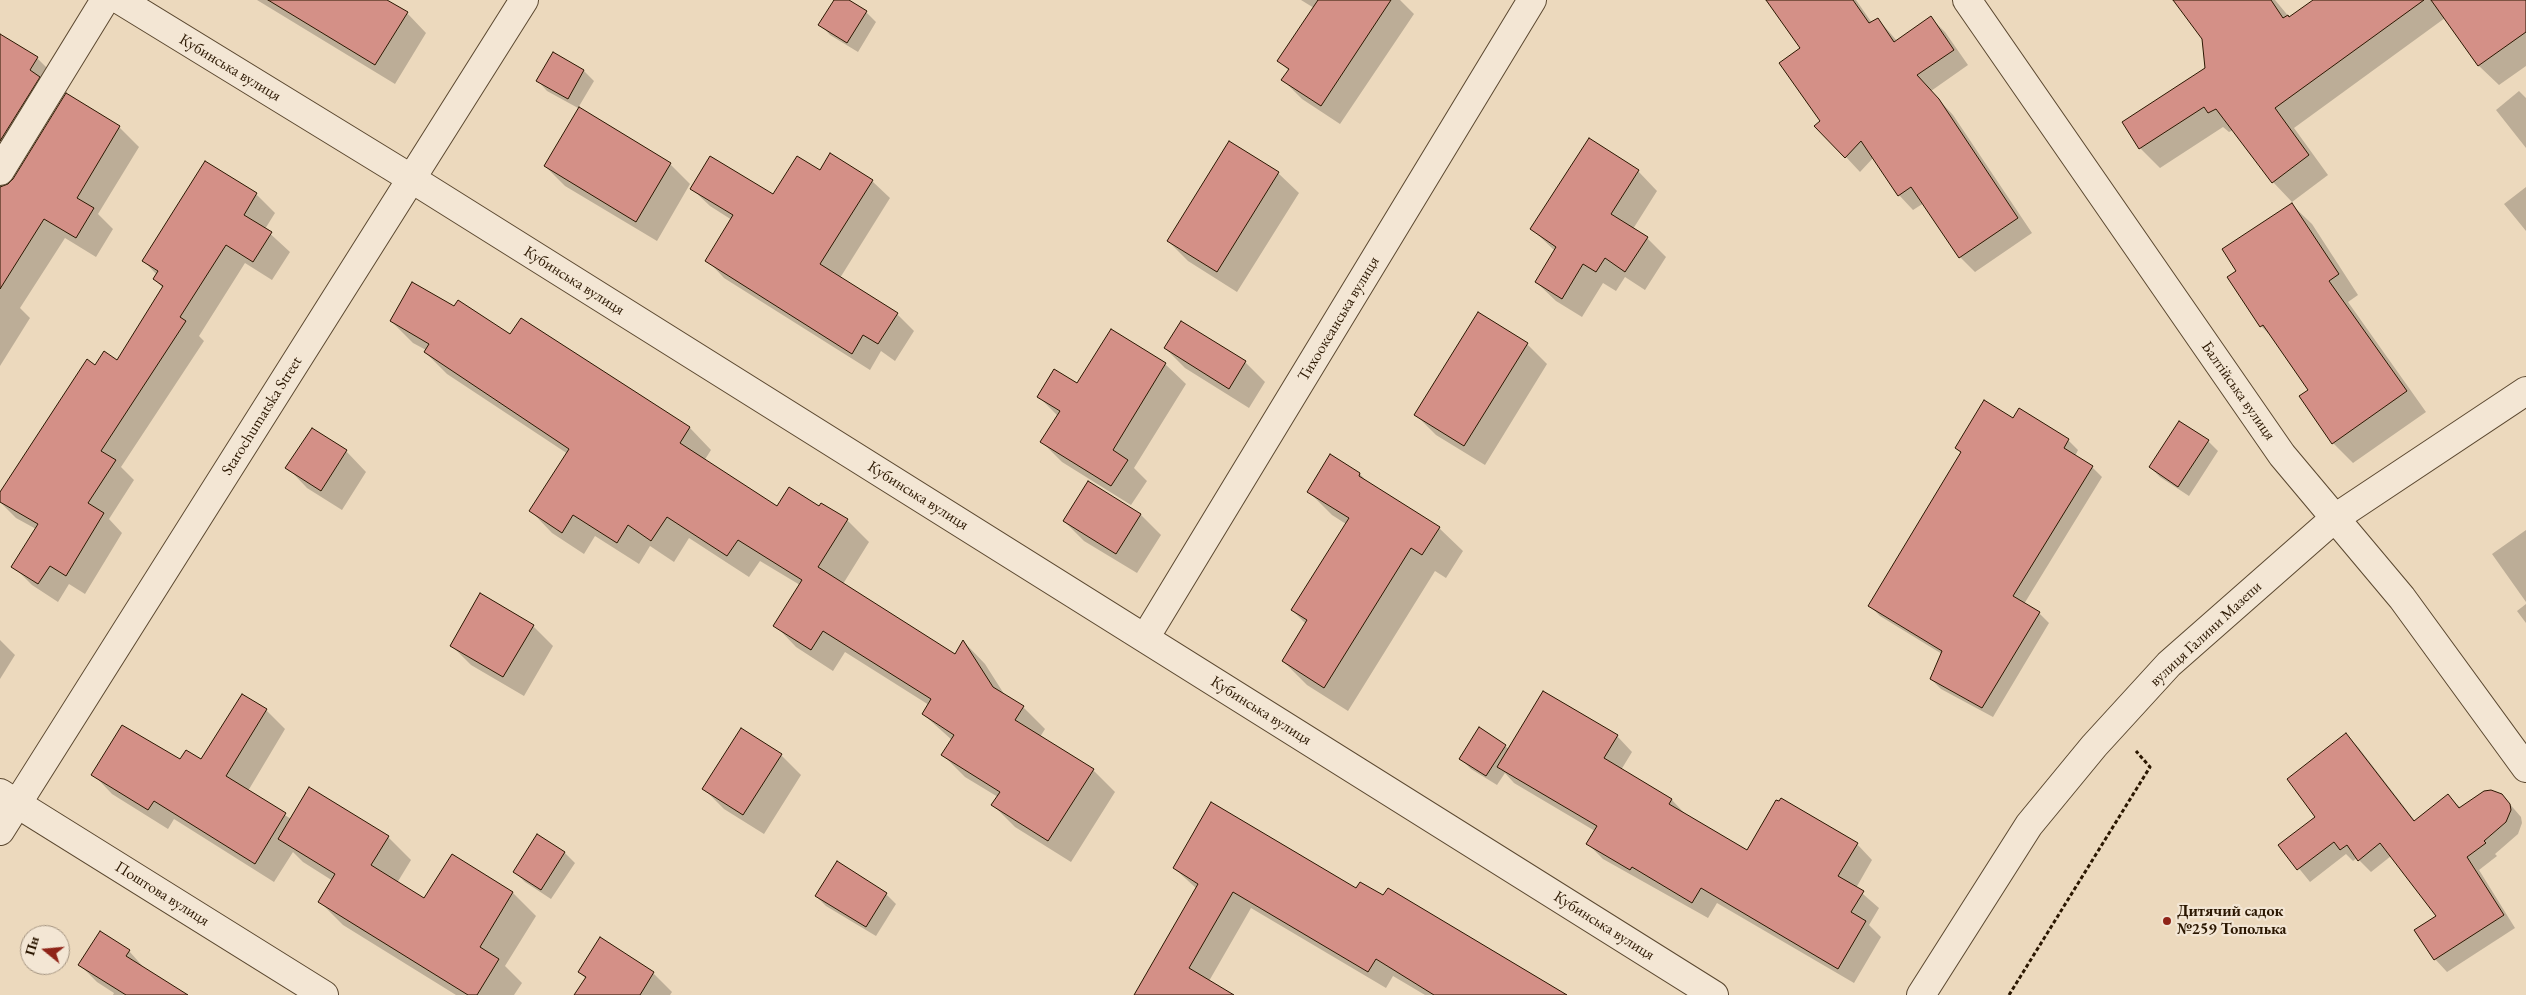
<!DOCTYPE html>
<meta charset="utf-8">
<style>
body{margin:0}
#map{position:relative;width:2526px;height:995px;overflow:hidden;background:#ecd9bd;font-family:"EB Garamond",serif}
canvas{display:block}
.north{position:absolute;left:20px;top:925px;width:50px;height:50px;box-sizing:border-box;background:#f3e6d4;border:1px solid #a39380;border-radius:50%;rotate:287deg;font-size:14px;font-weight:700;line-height:20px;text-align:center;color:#2b1701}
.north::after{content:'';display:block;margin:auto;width:18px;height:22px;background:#8f2418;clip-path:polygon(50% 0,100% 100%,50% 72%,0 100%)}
</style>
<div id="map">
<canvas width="2526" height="995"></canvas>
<div class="north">Пн</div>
</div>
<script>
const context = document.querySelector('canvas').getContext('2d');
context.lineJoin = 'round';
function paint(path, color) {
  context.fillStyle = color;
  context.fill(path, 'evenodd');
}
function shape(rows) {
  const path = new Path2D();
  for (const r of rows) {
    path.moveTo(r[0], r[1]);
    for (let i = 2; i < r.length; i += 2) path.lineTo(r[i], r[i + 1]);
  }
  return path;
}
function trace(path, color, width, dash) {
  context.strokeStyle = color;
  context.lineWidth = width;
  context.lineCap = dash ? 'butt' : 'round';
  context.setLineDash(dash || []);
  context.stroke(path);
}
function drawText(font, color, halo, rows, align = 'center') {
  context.font = font + ' "EB Garamond",serif';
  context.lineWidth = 4.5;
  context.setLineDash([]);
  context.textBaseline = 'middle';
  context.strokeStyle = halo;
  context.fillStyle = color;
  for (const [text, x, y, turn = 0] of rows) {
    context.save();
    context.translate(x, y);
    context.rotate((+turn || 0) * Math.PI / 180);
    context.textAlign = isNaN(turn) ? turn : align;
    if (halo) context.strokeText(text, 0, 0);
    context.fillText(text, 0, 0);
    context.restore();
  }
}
paint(shape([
 [257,0,385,0,407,13,426,33,395,84],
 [836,0,847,0,866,12,876,22,858,52,830,35,820,24],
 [1301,0,1400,0,1414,14,1340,124,1302,99,1283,80,1289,71,1279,61,1314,8],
 [1767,0,1856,0,1872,23,1878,19,1897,41,1931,18,1945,32,1968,65,1931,91,1953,115,2032,233,1975,272,1960,257,1924,203,1913,210,1899,195,1873,158,1860,172,1846,157,1821,121,1801,49],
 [2181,0,2275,0,2290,18,2315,0,2526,0,2526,66,2499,85,2479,66,2445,18,2294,128,2328,175,2292,202,2273,182,2233,130,2229,132,2223,127,2160,168,2140,148,2207,69,2203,38],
 [0,35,37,58,57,78,59,98,5,188,14,180,67,95,119,127,139,147,98,214,113,229,96,257,65,238,20,308,30,318,0,366],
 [554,53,584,71,594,81,578,108,547,91,537,80],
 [2519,91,2526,98,2526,148,2496,110],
 [1229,142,1278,173,1299,193,1237,292,1188,261,1168,241],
 [206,162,256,194,275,213,265,229,290,252,272,280,245,263,199,336,204,341,121,467,134,480,109,519,122,533,85,594,69,584,58,602,32,585,13,566,36,529,16,518,0,502,0,494,96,367,118,362,163,288,154,279,157,275,144,261],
 [670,164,690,184,657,241,565,186,545,166],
 [1638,171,1657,191,1633,229,1647,238,1666,257,1645,290,1625,277,1616,291,1603,283,1582,317,1556,301,1536,282,1555,251,1532,229],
 [820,172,872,181,890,198,840,278,897,314,914,331,895,361,881,351,870,370,724,278,707,260,732,220,710,206,692,189,774,196],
 [2526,187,2526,231,2504,204],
 [2291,204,2312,224,2358,295,2348,302,2426,412,2353,463,2333,443,2310,390,2274,339,2261,326,2237,271],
 [454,308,510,336,521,320,690,428,711,450,704,461,777,508,820,507,822,504,847,520,869,542,843,584,955,655,964,642,985,664,1006,697,1023,707,1045,729,1040,737,1093,770,1115,792,1071,862,1015,827,993,805,998,797,965,777,943,755,952,740,923,714,929,705,845,652,833,671,796,647,775,625,800,585,760,561,749,577,689,538,674,562,650,546,639,564,595,536,584,554,552,533,531,511,568,454,447,374,425,352,426,350,413,343,391,321],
 [1111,331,1165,364,1186,384,1134,468,1147,481,1131,505,1062,462,1042,442,1058,416,1039,397,1077,385],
 [1527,344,1547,364,1485,465,1436,435,1416,415],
 [1165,348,1245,362,1265,382,1249,408,1185,368],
 [2014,419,2068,440,2078,450,2075,456,2092,467,2102,477,2024,604,2039,613,2049,623,1993,717,1941,689,1931,679,1942,654,1880,616,1870,606,1962,453,1957,448],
 [2208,441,2218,451,2189,496,2160,477,2150,467],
 [346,451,366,472,342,510,307,488,287,467],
 [1360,474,1369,484,1439,528,1463,551,1446,578,1435,571,1348,711,1307,685,1283,661,1306,624,1292,610,1346,524,1332,515,1309,492],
 [1088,483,1141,515,1161,535,1137,573,1084,541,1064,521],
 [2526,530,2526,602,2492,554],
 [2526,604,2526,623,2517,611],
 [533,626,553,646,524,696,471,665,451,645],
 [0,640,15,655,0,679],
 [266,710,285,729,248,791,291,819,388,837,411,860,397,883,425,900,452,856,513,893,536,916,505,966,522,983,514,995,456,995,343,925,320,902,333,881,303,862,293,852,274,882,174,819,168,829,112,794,93,774,180,761,201,761],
 [1480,729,1509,749,1617,736,1632,752,1621,770,1672,800,1687,816,1748,852,1857,844,1872,860,1856,888,1879,908,1869,925,1881,937,1854,983,1717,903,1708,918,1603,859,1588,844,1595,831,1514,783,1505,773,1497,785,1471,769,1461,759],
 [2346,735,2358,747,2415,821,2448,796,2461,808,2502,795,2521,817,2522,823,2518,834,2495,854,2497,856,2479,870,2515,928,2447,972,2435,959,2437,916,2391,856,2371,872,2357,858,2353,861,2346,854,2310,882,2280,845,2317,817],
 [781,755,801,775,764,834,724,809,703,788],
 [538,836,565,853,575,863,551,899,525,882,515,872],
 [1174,868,1357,890,1560,995,1425,995,1393,976,1386,988,1251,908,1201,995,1136,995,1197,889],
 [886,894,896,904,876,936,826,906,816,896],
 [100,933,129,951,146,970,186,995,113,995,114,993,97,982,80,965],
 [600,939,653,973,672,992,670,995,576,995,586,979,579,972]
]), '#0003');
const building = shape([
 [268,0,387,0,408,12,375,65,268,0],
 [834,0,849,0,867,11,847,43,818,25,834,0],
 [1318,0,1391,0,1321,106,1281,80,1289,69,1277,61,1318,0],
 [1766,0,1853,0,1869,23,1878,18,1894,42,1931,16,1954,50,1917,75,1939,99,2018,218,1959,258,1911,187,1898,196,1861,141,1845,158,1814,126,1820,121,1779,63,1800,48,1766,0],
 [2173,0,2271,0,2283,18,2288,15,2289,17,2313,0,2424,0,2275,108,2309,155,2272,183,2216,109,2208,113,2204,107,2139,149,2122,122,2205,68,2202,39,2173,0],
 [2431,0,2526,0,2526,32,2478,66,2431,0],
 [0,34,38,57,30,70,40,77,0,141,0,34],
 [553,52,584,70,568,99,536,81,553,52],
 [66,93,120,126,77,198,94,208,76,238,44,219,0,289,0,187,8,184,13,179,66,93],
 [579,107,671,163,636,222,544,166,579,107],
 [1589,138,1639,170,1611,214,1648,237,1625,272,1605,258,1596,272,1583,264,1562,299,1535,282,1556,247,1530,229,1589,138],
 [1229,141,1279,172,1217,272,1167,241,1229,141],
 [830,153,873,180,820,264,898,313,878,344,863,335,852,354,705,261,733,215,690,189,710,156,773,194,797,156,820,170,830,153],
 [205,161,257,193,244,215,272,232,253,262,226,245,180,317,186,321,101,451,116,460,88,503,104,513,66,576,50,566,38,584,11,567,38,524,0,502,0,492,87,359,95,365,104,351,117,360,163,286,153,279,158,271,142,261,205,161],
 [2292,203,2339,274,2329,281,2407,391,2332,444,2299,396,2308,390,2263,325,2260,327,2227,277,2236,271,2222,249,2292,203],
 [412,282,454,306,458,300,510,334,521,318,690,427,680,443,777,506,789,487,819,506,821,503,848,519,818,567,955,654,963,640,993,687,1024,706,1015,720,1094,769,1048,841,991,805,1000,792,941,755,954,735,922,714,931,699,823,631,811,650,773,626,802,580,738,540,727,556,667,517,651,541,628,525,617,543,573,515,562,533,529,511,569,449,424,352,429,344,390,321,412,282],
 [1478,312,1528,343,1464,446,1414,415,1478,312],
 [1181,321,1246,361,1229,389,1164,348,1181,321],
 [1111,329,1166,363,1113,450,1128,460,1111,486,1040,442,1060,411,1037,397,1054,369,1077,383,1111,329],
 [1984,400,2013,418,2019,408,2069,439,2064,448,2093,466,2013,596,2040,612,1982,708,1930,679,1942,651,1868,606,1961,452,1955,448,1984,400],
 [2179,421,2209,440,2178,487,2149,467,2179,421],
 [312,428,347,450,321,491,285,468,312,428],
 [1330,454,1360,473,1359,476,1440,527,1422,555,1411,548,1324,688,1282,661,1307,620,1291,610,1349,518,1307,492,1330,454],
 [1088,481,1141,514,1116,554,1063,521,1088,481],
 [480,593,534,625,503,677,450,646,480,593],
 [1543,691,1618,735,1604,758,1672,799,1669,804,1747,850,1776,800,1779,801,1781,798,1858,843,1838,876,1864,891,1851,912,1866,921,1838,969,1701,888,1692,903,1632,867,1630,870,1586,844,1597,826,1497,767,1543,691],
 [242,694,267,709,226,776,286,813,255,864,154,801,148,810,91,775,122,725,180,759,186,750,201,759,242,694],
 [1479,727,1506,745,1486,776,1459,759,1479,727],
 [741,728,782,754,743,815,702,789,741,728],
 [2346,733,2414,821,2448,794,2459,808,2484,791,2491,790,2502,794,2510,804,2511,810,2506,822,2484,841,2486,843,2467,857,2504,915,2434,960,2414,930,2436,916,2380,843,2358,861,2347,845,2340,850,2334,842,2297,870,2278,845,2315,817,2287,779,2346,733],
 [309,787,389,836,371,865,424,898,452,854,513,892,480,947,499,959,477,995,468,995,318,902,335,874,278,839,309,787],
 [1211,802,1356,888,1360,882,1383,895,1388,888,1567,995,1434,995,1376,959,1368,972,1233,892,1189,968,1234,995,1134,995,1198,884,1173,868,1211,802],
 [537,834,565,852,541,890,513,872,537,834],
 [837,861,887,893,866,927,815,896,837,861],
 [100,931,130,950,126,956,188,995,126,995,78,965,100,931],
 [600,937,654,972,640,995,574,995,586,977,578,972,600,937]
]);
paint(building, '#d49087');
trace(building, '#2b1701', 1);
const minor = shape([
 [120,0,412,179,1714,995],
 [1967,0,2282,455,2402,598,2526,768],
 [0,171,105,0],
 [1145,638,1532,0],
 [0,793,324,995],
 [1921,995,2029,825,2094,746,2169,664,2335,518,2526,391]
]);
const tertiary = shape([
 [0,831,524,0]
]);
trace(minor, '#5b4830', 30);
trace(tertiary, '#5b4830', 30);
trace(shape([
 [2009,995,2150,767,2136,751]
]), '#2b1701', 3, [4, 2.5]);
trace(minor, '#f3e6d4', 28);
trace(tertiary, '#f3e6d4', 28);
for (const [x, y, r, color] of [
 [2167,921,5,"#8f2418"]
]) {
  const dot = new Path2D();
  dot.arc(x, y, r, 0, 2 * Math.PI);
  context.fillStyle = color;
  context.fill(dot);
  trace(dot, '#f3e6d4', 2);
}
drawText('16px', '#2b1701', '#f3e6d4', [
 ["Кубинська вулиця",230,68,31],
 ["Кубинська вулиця",574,281,32],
 ["Тихоокеанська вулиця",1339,319,-59],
 ["Балтійська вулиця",2238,391,55],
 ["Starochumatska Street",262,416,-58],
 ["Кубинська вулиця",918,496,32],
 ["вулиця Галини Мазепи",2206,634,-43],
 ["Кубинська вулиця",1261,711,32],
 ["Поштова вулиця",162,894,32],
 ["Кубинська вулиця",1604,926,32]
]);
drawText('bold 16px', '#2b1701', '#f3e6d4', [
 ["Дитячий садок",2177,912],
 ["№259 Тополька",2177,930]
], 'left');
</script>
